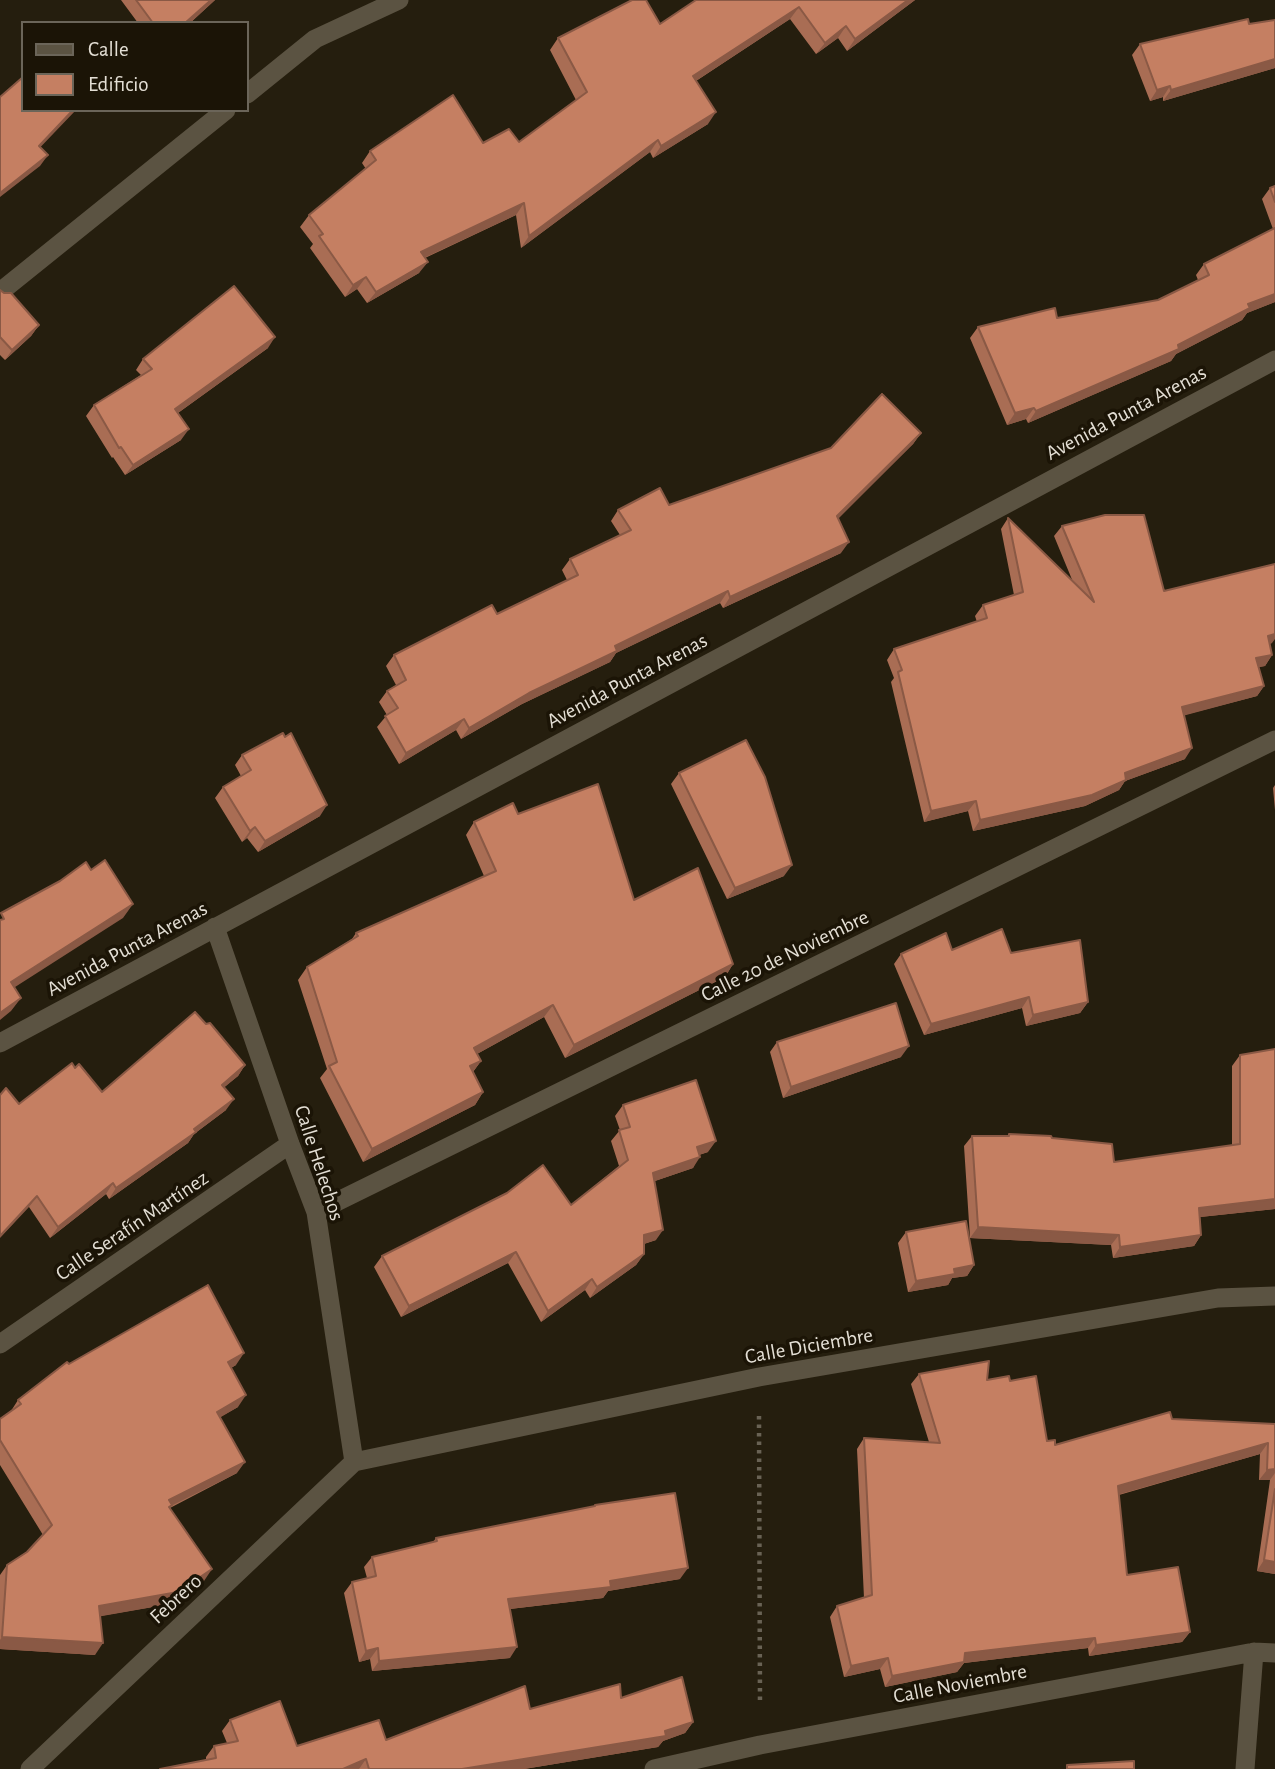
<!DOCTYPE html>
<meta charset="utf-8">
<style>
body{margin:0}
#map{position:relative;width:1275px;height:1769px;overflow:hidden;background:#251e0e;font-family:"Alegreya Sans",sans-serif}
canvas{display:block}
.legend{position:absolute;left:21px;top:21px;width:228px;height:91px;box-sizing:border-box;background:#1b1406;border:2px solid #6b6559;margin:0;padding:9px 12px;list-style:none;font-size:21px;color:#e4dfd5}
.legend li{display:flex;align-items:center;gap:14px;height:35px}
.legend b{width:35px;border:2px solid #6b6559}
</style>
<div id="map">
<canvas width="1275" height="1769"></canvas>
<ul class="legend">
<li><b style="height:9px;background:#5b5342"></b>Calle</li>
<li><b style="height:19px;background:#c57f62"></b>Edificio</li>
</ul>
</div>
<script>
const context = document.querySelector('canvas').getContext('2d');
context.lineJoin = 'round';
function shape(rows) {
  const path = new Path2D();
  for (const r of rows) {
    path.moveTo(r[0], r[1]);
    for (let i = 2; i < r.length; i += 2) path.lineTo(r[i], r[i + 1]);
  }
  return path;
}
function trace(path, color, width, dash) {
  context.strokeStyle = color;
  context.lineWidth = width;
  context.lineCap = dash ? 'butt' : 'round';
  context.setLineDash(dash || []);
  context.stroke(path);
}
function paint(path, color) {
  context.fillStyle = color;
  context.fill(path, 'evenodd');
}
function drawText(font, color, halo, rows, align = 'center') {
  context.font = font + ' "Alegreya Sans",sans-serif';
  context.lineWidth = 7;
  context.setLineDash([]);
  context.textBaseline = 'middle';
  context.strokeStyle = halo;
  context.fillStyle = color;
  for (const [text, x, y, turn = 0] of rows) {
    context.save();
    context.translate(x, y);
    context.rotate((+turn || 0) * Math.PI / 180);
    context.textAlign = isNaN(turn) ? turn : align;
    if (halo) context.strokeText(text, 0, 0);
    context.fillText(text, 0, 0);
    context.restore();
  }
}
trace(shape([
 [759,1416,760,1705]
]), '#696254', 4.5, [3.5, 5]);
trace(shape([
 [247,94,315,39,399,0],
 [0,292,226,110],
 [215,927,290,1144,316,1212,354,1462],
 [0,1043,1275,360],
 [316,1212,1275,740],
 [0,1344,290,1144],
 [354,1462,759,1377,1218,1298,1275,1296],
 [30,1769,354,1462],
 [654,1769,760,1745,1254,1652,1275,1653],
 [1245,1769,1254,1652]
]), '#5b5342', 19);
paint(shape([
 [121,0,215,0,190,23,138,23],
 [696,0,915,0,847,51,838,38,816,54,790,19,696,81,708,124,653,158,650,152,521,248,516,215,425,258,419,273,367,303,357,289,345,297,310,248,313,244,300,227,309,215,366,169,362,163,370,151,483,143,519,142,576,100,550,50,558,38,660,24],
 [1275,20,1275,68,1163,101,1163,97,1150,101,1132,55,1140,44],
 [1275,186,1275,302,1247,313,1242,320,1176,354,1171,361,1028,423,1026,419,1007,425,970,338,978,327,1057,318,1158,300,1198,280,1196,275,1204,264,1273,229,1262,199,1270,188],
 [0,290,39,325,31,336,5,360,0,355],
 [268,348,178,413,181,440,125,475,113,457,112,458,86,416,94,405,141,375,136,370,143,359],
 [921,433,913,444,838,518,841,553,723,608,720,603,616,653,610,662,522,704,461,739,456,730,399,764,377,727,387,715,379,702,387,691,396,685,386,666,394,655,497,614,567,580,562,570,570,559,620,535,611,521,618,510,669,505],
 [1008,518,1073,582,1054,536,1062,526,1164,591,1272,643,1269,644,1272,655,1265,666,1259,667,1264,686,1257,696,1184,715,1185,759,1125,781,1119,790,1085,806,973,831,968,811,924,822,891,682,894,678,887,660,894,649,977,622,975,616,983,605,1014,595,1001,529],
 [242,755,320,816,258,852,247,838,242,842,215,798,223,787,241,776,235,765],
 [679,773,784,876,727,899,671,784],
 [1275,785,1275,810,1273,788],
 [518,814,634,900,733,964,725,977,565,1058,544,1017,477,1054,481,1061,473,1072,483,1092,475,1105,363,1162,320,1078,327,1069,298,980,307,967,352,939,356,933,484,876,466,835,474,822],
 [952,950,1011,953,1088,1002,1080,1013,1026,1026,1022,1008,924,1035,894,964,901,954],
 [777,1042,901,1057,783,1098,770,1052],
 [1275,1049,1275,1209,1200,1217,1201,1235,1194,1246,1113,1258,1111,1245,970,1238,964,1146,972,1136,1008,1136,1009,1134,1052,1138,1114,1162,1232,1145,1232,1066,1240,1055],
 [245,1065,238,1076,224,1087,226,1110,194,1134,188,1143,109,1199,106,1194,50,1238,29,1207,19,1104,75,1068,102,1092],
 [623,1105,708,1152,699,1155,693,1168,655,1181,656,1240,644,1244,644,1254,636,1265,590,1298,585,1290,541,1322,508,1263,401,1317,374,1267,382,1256,571,1205,619,1166,611,1141,620,1130,615,1116],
 [906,1232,974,1265,967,1276,952,1278,948,1285,908,1292,898,1243],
 [69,1364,236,1365,231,1368,238,1407,220,1417,237,1473,170,1508,204,1581,170,1604,100,1616,95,1655,0,1649,0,1575,7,1565,27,1552,43,1535,0,1465,0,1419,11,1411,18,1400],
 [919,1374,1010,1381,1047,1441,1055,1445,1172,1419,1275,1424,1275,1574,1257,1571,1270,1480,1259,1480,1260,1454,1119,1495,1127,1575,1190,1632,1182,1642,1089,1656,1088,1648,964,1663,957,1672,885,1687,880,1669,844,1677,830,1617,837,1606,864,1598,857,1449,864,1438,929,1442,911,1384],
 [595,1505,680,1579,608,1591,603,1598,510,1609,510,1658,372,1671,370,1659,359,1662,344,1593,352,1582,367,1578,364,1567,372,1557,433,1542,436,1538,594,1507],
 [621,1698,693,1722,685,1733,663,1741,658,1747,524,1769,160,1769,206,1760,206,1757,214,1746,227,1743,222,1731,230,1720,297,1746,386,1740,530,1709]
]), '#a96d54');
paint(shape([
 [211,0,215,0,190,23,185,23],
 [908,0,915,0,847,51,855,39],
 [799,7,790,19,685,88,693,76],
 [846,26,838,38,816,54,825,43],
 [1275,59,1275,68,1163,101,1171,90],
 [1170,86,1163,97,1150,101,1157,90],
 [73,110,76,110,31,157,39,146],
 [716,112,708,124,653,158,661,146],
 [658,140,650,152,521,248,529,236],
 [48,155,40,166,0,197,0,193],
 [524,203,516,215,413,263,421,252],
 [428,262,419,273,367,303,376,292],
 [366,277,357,289,345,297,353,285],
 [1275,294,1275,302,1247,313,1242,320,1176,354,1171,361,1028,423,1036,411,1178,345,1248,304],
 [39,325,31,336,5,360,12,350],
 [275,337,268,348,168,420,175,409],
 [1034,408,1026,419,1007,425,1015,413],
 [189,429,181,440,125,475,133,465],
 [921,433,913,444,830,527,837,516],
 [849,542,841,553,723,608,730,597],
 [728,591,720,603,616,653,610,662,522,704,461,739,469,728,529,693,615,646],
 [1275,634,1275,639,1272,643,1260,647,1268,636],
 [1272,655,1265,666,1248,669,1256,658],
 [1264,686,1257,696,1175,718,1182,707],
 [464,719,456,730,399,764,406,753],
 [1192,748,1185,759,1125,781,1119,790,1085,806,973,831,980,820,1125,773],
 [976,801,968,811,924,822,931,811],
 [327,805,320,816,258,852,265,841],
 [255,827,247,838,242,842,250,831],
 [792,865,784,876,727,899,735,888],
 [133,904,123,918,1,996,11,982],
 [733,964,725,977,565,1058,574,1045],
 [1029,997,1022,1008,924,1035,931,1024],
 [21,998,11,1011,0,1020,0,1013],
 [1088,1002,1080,1013,1026,1026,1033,1015],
 [553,1005,544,1017,466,1060,474,1048],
 [909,1046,901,1057,783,1098,791,1087],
 [481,1061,472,1073,470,1066],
 [245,1065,238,1076,214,1096,222,1085],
 [483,1092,475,1105,363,1162,372,1149],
 [234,1099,226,1110,194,1134,188,1143,109,1199,116,1188],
 [716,1141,708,1152,689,1158,697,1147],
 [700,1157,693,1168,646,1184,653,1173],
 [113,1183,106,1194,50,1238,58,1227],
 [37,1196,29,1207,0,1238,0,1236],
 [1275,1199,1275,1209,1191,1218,1199,1208],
 [978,1227,1119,1235,1111,1245,970,1238],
 [663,1230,656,1240,637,1246,644,1235],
 [1201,1235,1194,1246,1113,1258,1120,1247],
 [516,1252,508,1263,401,1317,409,1306],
 [644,1254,636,1265,590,1298,597,1287],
 [974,1265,967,1276,952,1278,948,1285,908,1292,916,1281,954,1269],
 [592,1279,585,1290,541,1322,548,1311],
 [244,1353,236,1365,220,1374,228,1362],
 [246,1395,238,1407,209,1424,217,1412],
 [1268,1443,1260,1454,1110,1497,1118,1486],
 [245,1462,237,1473,171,1506,164,1517,169,1500],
 [1275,1469,1275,1473,1270,1480,1259,1480,1267,1470],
 [1264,1560,1275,1562,1275,1574,1257,1571],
 [688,1568,680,1579,608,1591,603,1598,501,1610,508,1599],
 [212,1569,204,1581,170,1604,91,1618,99,1606],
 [1190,1632,1182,1642,1089,1656,1096,1645],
 [2,1637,103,1643,95,1655,0,1649,0,1640],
 [1095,1638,1088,1648,964,1663,957,1672,885,1687,892,1676,965,1653],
 [517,1647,510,1658,372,1671,379,1661],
 [378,1648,370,1659,359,1662,366,1651],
 [888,1658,880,1669,844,1677,851,1666],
 [693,1722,685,1733,663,1741,658,1747,524,1769,462,1769,665,1731],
 [366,1759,359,1769,343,1769]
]), '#8a5945');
const building = shape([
 [136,0,211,0,185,23,153,23,136,0],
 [632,0,646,0,660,24,696,0,908,0,855,39,846,26,825,43,799,7,693,76,716,112,661,146,658,140,529,236,524,203,421,252,428,262,376,292,366,277,353,285,319,236,323,234,309,215,376,160,370,151,453,95,483,143,509,129,519,142,587,92,558,38,632,0],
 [1248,19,1249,24,1275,20,1275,59,1171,90,1170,86,1157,90,1140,44,1248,19],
 [23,77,23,110,73,110,39,146,48,155,0,193,0,97,23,77],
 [1275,186,1275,202,1270,188,1275,186],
 [1275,228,1275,294,1248,304,1250,308,1178,345,1179,349,1036,411,1034,408,1015,413,978,327,1055,308,1057,318,1158,300,1209,275,1204,264,1275,228],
 [234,286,275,337,175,409,189,429,133,465,121,447,119,448,94,405,152,369,143,359,234,286],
 [0,290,4,293,11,293,39,325,12,350,0,337,0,290],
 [882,394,921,433,837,516,849,542,730,597,728,591,615,646,617,651,529,693,469,728,464,719,406,753,385,716,398,708,387,691,406,680,394,655,492,605,497,614,578,575,570,559,631,530,618,510,660,488,669,505,831,448,882,394],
 [1105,515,1144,515,1164,591,1275,564,1275,634,1268,636,1272,655,1256,658,1264,686,1182,707,1192,748,1125,773,1126,780,1092,795,980,820,976,801,931,811,898,672,902,670,894,649,987,618,983,605,1023,592,1008,518,1094,602,1062,526,1105,515],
 [283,733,285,737,291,733,327,805,265,841,255,827,250,831,223,787,251,770,242,755,283,733],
 [746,740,765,777,792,865,735,888,679,773,746,740],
 [598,784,634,900,698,868,733,964,574,1045,553,1005,474,1048,481,1061,470,1066,483,1092,372,1149,329,1066,337,1062,307,967,358,936,356,933,496,871,474,822,513,803,518,814,598,784],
 [105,860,133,904,11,982,21,998,0,1013,0,920,4,919,1,913,60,881,86,862,91,870,105,860],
 [1002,929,1011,953,1080,940,1088,1002,1033,1015,1029,997,931,1024,901,954,946,933,952,950,1002,929],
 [896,1003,909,1046,791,1087,777,1042,896,1003],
 [195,1012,206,1024,210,1023,245,1065,222,1085,234,1099,194,1129,196,1132,116,1188,113,1183,58,1227,37,1196,0,1236,0,1095,6,1088,19,1104,72,1063,75,1068,79,1064,102,1092,195,1012],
 [1275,1049,1275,1199,1199,1208,1201,1235,1120,1247,1119,1235,978,1227,972,1136,1009,1136,1009,1134,1051,1136,1052,1138,1112,1144,1114,1162,1240,1144,1240,1055,1275,1049],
 [696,1080,716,1141,697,1147,700,1157,653,1173,663,1230,644,1235,644,1254,597,1287,592,1279,548,1311,516,1252,409,1306,382,1256,507,1193,543,1165,571,1205,628,1160,619,1130,630,1127,623,1105,696,1080],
 [966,1221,974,1265,954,1269,955,1274,916,1281,906,1232,966,1221],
 [208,1285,244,1353,228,1362,246,1395,217,1412,245,1462,169,1500,172,1505,169,1507,212,1569,178,1592,99,1606,103,1643,2,1637,7,1565,27,1552,52,1525,0,1440,0,1419,21,1404,18,1400,67,1362,69,1364,208,1285],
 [989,1361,987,1380,1009,1376,1010,1381,1036,1376,1047,1441,1055,1440,1055,1445,1170,1412,1172,1419,1275,1424,1275,1469,1267,1470,1268,1443,1118,1486,1127,1575,1178,1567,1190,1632,1096,1645,1095,1638,965,1653,964,1662,892,1676,888,1658,851,1666,837,1606,872,1595,864,1438,940,1443,919,1374,989,1361],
 [1275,1489,1275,1562,1264,1560,1275,1489],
 [675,1493,688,1568,610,1581,611,1587,508,1599,517,1647,379,1661,378,1648,366,1651,352,1582,376,1576,372,1557,437,1541,436,1538,595,1506,595,1505,675,1493],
 [682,1677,693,1722,665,1731,666,1736,462,1769,369,1769,366,1759,343,1769,160,1769,216,1758,214,1746,238,1741,230,1720,280,1701,297,1746,379,1720,386,1740,525,1686,530,1709,620,1684,621,1698,682,1677],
 [1134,1761,1134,1769,1067,1769,1067,1765,1134,1761]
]);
paint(building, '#c57f62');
trace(building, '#8a5945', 2);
drawText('21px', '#e4dfd5', '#1b1406', [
 ["Avenida Punta Arenas",1126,413,-28],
 ["Avenida Punta Arenas",627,681,-28],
 ["Avenida Punta Arenas",127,949,-28],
 ["Calle 20 de Noviembre",785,956,-26],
 ["Calle Helechos",319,1163,72],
 ["Calle Serafín Martínez",132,1226,-34],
 ["Calle Diciembre",809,1346,-10],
 ["Febrero",176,1599,-43],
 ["Calle Noviembre",960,1684,-11]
]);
</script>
